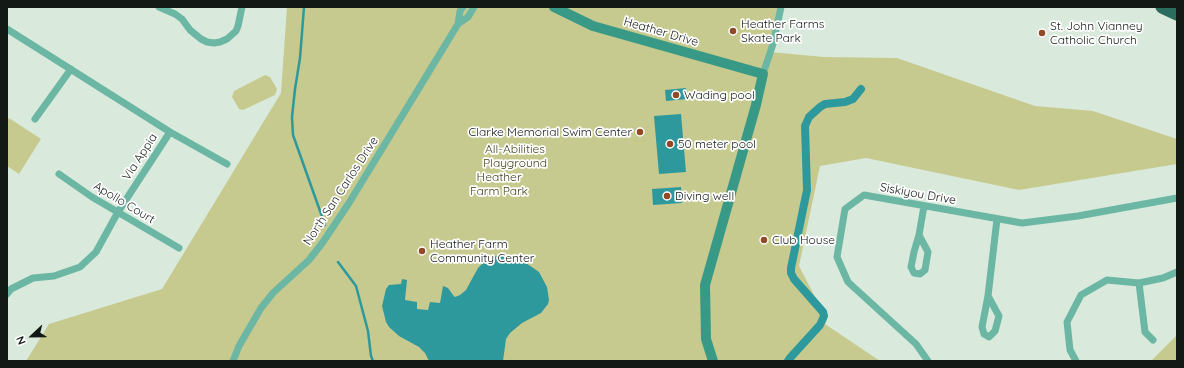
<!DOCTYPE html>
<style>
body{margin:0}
#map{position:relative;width:1184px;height:368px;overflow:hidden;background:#d9eadd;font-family:Quicksand,sans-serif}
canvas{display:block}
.frame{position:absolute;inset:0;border:8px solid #131915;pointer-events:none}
.north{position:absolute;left:12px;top:316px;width:40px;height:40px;-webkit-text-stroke:3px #fff;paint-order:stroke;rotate:248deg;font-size:11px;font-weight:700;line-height:16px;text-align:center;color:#131915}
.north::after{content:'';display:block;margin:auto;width:14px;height:18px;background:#131915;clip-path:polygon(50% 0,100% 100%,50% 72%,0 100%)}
</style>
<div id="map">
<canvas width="1184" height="368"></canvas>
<div class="frame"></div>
<div class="north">N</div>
</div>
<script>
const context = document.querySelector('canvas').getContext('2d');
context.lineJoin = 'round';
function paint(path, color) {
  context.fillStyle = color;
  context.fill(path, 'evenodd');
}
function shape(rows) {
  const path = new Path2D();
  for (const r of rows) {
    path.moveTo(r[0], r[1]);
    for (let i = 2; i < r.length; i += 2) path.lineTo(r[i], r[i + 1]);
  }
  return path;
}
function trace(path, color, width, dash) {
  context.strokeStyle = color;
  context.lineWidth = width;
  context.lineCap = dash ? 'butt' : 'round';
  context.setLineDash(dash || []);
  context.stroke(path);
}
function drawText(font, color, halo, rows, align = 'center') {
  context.font = font + ' Quicksand,sans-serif';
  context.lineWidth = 3.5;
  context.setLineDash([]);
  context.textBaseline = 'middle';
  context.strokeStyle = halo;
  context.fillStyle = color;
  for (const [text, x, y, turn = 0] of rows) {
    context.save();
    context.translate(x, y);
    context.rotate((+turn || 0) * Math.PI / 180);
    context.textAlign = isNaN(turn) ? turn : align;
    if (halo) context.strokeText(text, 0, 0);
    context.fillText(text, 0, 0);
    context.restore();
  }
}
paint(shape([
 [287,7,781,7,770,52,824,57,897,58,1035,106,1093,111,1177,139,1177,164,1019,190,866,158,820,166,799,266,827,320,825,324,880,361,26,361,49,324,162,289,281,93],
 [265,75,270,77,277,89,275,95,243,110,239,109,232,97,234,91],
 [9,118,41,139,19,174,7,166,7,121],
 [1177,335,1177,361,1151,361]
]), '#c7ca8e');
paint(shape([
 [686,88,687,99,666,101,665,90],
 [681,114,686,172,659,174,654,116],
 [681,187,682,203,653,205,652,189],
 [496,256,512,256,517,258,523,261,539,272,547,287,549,300,548,304,541,313,522,323,510,333,506,339,503,361,429,361,425,353,419,347,399,336,389,327,386,322,382,306,386,289,389,285,401,284,402,279,407,280,405,300,417,302,417,309,428,310,430,302,440,303,443,286,448,288,453,295,455,297,460,295,466,290,478,268,487,259]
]), '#2e999d');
trace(shape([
 [304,7,300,58,295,89,292,117,293,135,325,225],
 [338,262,356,286,368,331,371,356,373,361]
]), '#2e999d', 2.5);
trace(shape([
 [788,361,790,358,820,325,824,316,823,312,794,279,791,273,791,268,807,190,805,126,809,117,820,107,825,104,845,102,853,99,861,89]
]), '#2e999d', 8);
trace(shape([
 [159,7,175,14,182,19,190,30,201,39,207,42,214,43,220,42,227,39,236,31,238,26,242,7],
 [463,7,460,11,458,24,468,17,474,7],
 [7,29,170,132,227,164],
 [763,74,773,44,781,7],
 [35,119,71,69],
 [59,174,92,197,179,248],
 [919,235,928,252,925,270,920,274,914,273,911,267,914,252,919,235,924,206],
 [1139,283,1145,332,1153,340],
 [7,294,11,289,33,278,54,276,80,267,96,252,118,212,170,132],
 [988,296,999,316,995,331,989,337,984,334,982,327,988,296,997,219],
 [233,361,239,346,261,308,273,293,309,260,323,242,349,203,458,24],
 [928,361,916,344,848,282,837,257,845,209,864,195,1022,223,1078,216,1177,198],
 [1076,361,1070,350,1067,322,1081,295,1107,280,1139,283,1163,278,1177,272]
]), '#6cb6a4', 7);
trace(shape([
 [554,7,593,26,763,74,756,105,705,285,706,339,713,361]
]), '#389a86', 10);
trace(shape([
 [1162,7,1177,14]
]), '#2a6c5e', 13);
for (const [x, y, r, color] of [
 [733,31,4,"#914927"],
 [1042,33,4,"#914927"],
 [676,95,4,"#914927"],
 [640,132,4,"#914927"],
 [670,144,4,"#914927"],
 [667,196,4,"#914927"],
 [764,240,4,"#914927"],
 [422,251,4,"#914927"]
]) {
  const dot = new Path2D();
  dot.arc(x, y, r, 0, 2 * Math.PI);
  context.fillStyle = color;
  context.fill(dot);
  trace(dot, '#fff', 1.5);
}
drawText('12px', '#131915', '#fff', [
 ["Heather Farms",741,24],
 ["Skate Park",741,38],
 ["St. John Vianney",1050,26],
 ["Catholic Church",1050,40],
 ["Wading pool",684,95],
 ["Clarke Memorial Swim Center",632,132,"right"],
 ["50 meter pool",678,144],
 ["Diving well",675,196],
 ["Club House",772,240],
 ["Heather Farm",430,244],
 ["Community Center",430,258]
], 'left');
drawText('12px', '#131915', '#fff', [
 ["Heather Drive",661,32,16],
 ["Via Appia",140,157,-57],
 ["North San Carlos Drive",341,191,-57],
 ["Siskiyou Drive",918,194,10],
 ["Apollo Court",124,203,31]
]);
drawText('12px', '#44451e', '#fff', [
 ["All-Abilities",515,149],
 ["Playground",515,163],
 ["Heather",499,177],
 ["Farm Park",499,191]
]);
</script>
